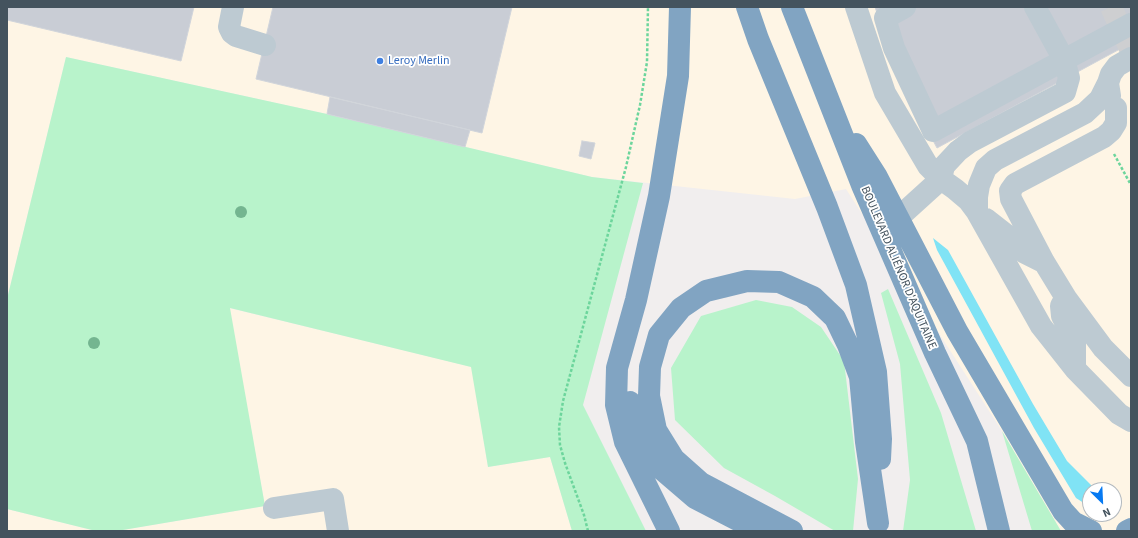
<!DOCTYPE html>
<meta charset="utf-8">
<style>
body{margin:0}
#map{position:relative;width:1138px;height:538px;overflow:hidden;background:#f1eeee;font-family:"Source Sans 3",sans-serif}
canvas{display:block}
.frame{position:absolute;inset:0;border:8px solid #44535e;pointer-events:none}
.north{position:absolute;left:1082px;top:482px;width:40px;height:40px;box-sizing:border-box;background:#fff;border:1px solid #b4babf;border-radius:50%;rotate:156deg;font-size:11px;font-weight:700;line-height:16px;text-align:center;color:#44535e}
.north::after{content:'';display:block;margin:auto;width:14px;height:18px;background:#077af2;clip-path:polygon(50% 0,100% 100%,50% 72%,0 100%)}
</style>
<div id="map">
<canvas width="1138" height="538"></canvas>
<div class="frame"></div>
<div class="north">N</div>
</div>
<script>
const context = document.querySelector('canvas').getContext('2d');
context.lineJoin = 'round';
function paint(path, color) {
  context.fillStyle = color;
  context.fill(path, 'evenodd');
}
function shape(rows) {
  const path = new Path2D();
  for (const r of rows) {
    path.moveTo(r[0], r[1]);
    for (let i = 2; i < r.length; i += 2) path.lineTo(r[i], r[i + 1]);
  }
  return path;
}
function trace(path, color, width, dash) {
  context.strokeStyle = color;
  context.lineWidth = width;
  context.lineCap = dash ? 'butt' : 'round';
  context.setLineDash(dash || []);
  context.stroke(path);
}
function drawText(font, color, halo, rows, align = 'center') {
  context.font = font + ' "Source Sans 3",sans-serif';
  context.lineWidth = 3.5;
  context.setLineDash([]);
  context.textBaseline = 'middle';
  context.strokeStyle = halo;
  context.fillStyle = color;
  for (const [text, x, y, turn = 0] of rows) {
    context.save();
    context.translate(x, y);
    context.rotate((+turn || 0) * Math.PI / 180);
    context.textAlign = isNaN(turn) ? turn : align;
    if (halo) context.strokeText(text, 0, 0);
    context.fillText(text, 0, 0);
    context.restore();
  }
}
paint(shape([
 [7,7,1131,7,1131,531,1061,531,1002,431,846,189,795,199,592,177,327,114,66,57,7,299],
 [1090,490,1114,490,1114,514,1090,514],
 [229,308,472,367,488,467,550,457,572,531,117,531,265,506],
 [7,509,96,531,7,531]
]), '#fef5e5');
paint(shape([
 [66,57,327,114,592,177,643,183,583,405,646,531,572,531,550,457,488,467,471,367,230,308,265,506,117,531,96,531,7,509,7,299],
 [888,289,941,413,976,531,903,531,910,480,900,364,881,293],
 [756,300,792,307,821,327,844,361,858,479,853,531,835,531,775,496,724,468,675,420,671,368,701,316],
 [1002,431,1061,531,1032,531]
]), '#b8f3cb');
paint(shape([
 [933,238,948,250,1033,404,1067,461,1096,490,1090,490,1090,507,1076,498,1034,428,937,250]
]), '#80e3f5');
const building = shape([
 [7,7,194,7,181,61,7,20,7,7],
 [273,7,512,7,482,133,256,79,273,7],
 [875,7,1131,7,1131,43,937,148,918,112,886,39,875,7],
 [330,97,470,130,465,147,327,114,330,97],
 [582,141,595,143,591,159,579,156,582,141]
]);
paint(building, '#c9cdd5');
trace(building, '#d1d5db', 1);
trace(shape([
 [1111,7,1131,51]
]), '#cecfd1', 22, [22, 11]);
trace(shape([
 [1114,154,1131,185],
 [588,531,584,515,565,463,560,445,559,427,563,401,626,167,640,105,647,62,648,7]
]), '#6cd59c', 2.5, [3, 2]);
trace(shape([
 [233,7,229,27,232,33,236,36,265,45],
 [856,7,885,93,928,166,941,179,955,189,968,200,977,212,1041,326,1075,369,1119,414,1131,421],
 [905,7,885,18,894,48,933,131,1064,60,1035,7],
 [1110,96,1108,83,1111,74,1117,66,1131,58],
 [1116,108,1116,123,1111,131,1104,137,1015,184,1010,191,1011,199,1044,262,1066,298,1103,348,1131,376],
 [977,212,977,197,979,185,986,168,995,160,1085,113,1100,99,1108,83],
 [898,218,941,179,944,166,958,151,970,142,1065,92,1069,78,1064,60,1131,24],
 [986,219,1009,237,1025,253,1043,262],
 [1062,304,1061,306,1062,316,1075,341,1075,369],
 [274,508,333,499,338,531]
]), '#bdcad2', 22);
trace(shape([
 [747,7,758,39,827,207,856,285,876,372,881,439,880,459],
 [792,7,862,185,935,353,977,441,999,531],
 [856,144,877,177,957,331,1063,511,1073,522,1091,531],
 [630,402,640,437,660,468,695,498,759,531],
 [669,531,625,442,616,405,617,368,636,300,659,196,678,76,680,7],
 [792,531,701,483,674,459,656,430,649,396,650,367,659,335,681,308,706,291,747,281,779,282,813,297,835,318,848,345,860,377,866,442,878,523],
 [1127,531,1131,529]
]), '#81a4c2', 22);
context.fillStyle = '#74b590';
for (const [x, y] of [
 [241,212],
 [94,343]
]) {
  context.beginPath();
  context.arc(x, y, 6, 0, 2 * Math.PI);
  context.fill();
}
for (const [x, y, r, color] of [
 [380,61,4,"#3f7fe0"]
]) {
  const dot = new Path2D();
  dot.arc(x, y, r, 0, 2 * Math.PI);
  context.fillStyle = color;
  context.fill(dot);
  trace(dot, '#fff', 1.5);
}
drawText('12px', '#366cbe', '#fff', [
 ["Leroy Merlin",388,61]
], 'left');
drawText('12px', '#44535e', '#fff', [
 ["BOULEVARD ALIÉNOR D'AQUITAINE",898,268,67]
]);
</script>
